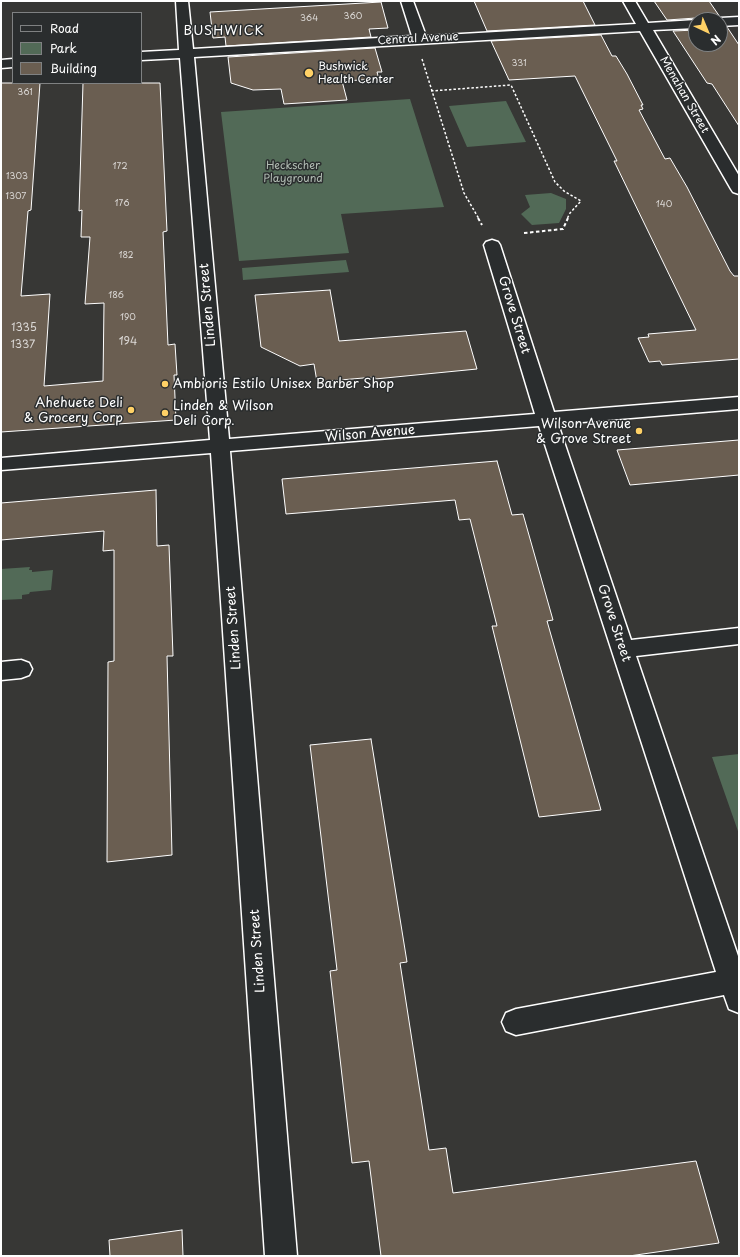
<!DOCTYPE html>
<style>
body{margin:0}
#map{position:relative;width:740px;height:1257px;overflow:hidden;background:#373735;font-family:"Playpen Sans",sans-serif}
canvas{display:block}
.frame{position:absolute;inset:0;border:2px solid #fff;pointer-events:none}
.legend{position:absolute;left:12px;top:12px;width:130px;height:72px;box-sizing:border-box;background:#2a2d2e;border:1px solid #7f8182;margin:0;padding:5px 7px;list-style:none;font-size:12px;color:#fff}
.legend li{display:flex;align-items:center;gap:8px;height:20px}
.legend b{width:20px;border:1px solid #7f8182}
.north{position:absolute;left:688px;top:12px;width:40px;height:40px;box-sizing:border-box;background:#2a2d2e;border:1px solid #7f8182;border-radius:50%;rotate:136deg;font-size:11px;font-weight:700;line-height:16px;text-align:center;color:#fff}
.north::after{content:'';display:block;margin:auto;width:14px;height:18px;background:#ffd166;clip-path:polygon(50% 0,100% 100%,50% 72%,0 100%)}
</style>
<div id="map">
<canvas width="740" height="1257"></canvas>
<div class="frame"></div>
<ul class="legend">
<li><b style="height:5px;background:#2a2d2e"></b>Road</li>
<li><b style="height:11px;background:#526a57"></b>Park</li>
<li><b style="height:11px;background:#6a5e51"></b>Building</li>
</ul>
<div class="north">N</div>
</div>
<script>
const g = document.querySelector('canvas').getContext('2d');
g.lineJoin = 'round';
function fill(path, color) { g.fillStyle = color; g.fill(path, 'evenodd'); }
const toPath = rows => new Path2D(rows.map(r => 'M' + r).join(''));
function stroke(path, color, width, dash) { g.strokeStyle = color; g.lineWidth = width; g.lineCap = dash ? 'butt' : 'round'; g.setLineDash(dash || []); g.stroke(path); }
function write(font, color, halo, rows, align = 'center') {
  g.font = font + ' "Playpen Sans",sans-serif'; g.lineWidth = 3; g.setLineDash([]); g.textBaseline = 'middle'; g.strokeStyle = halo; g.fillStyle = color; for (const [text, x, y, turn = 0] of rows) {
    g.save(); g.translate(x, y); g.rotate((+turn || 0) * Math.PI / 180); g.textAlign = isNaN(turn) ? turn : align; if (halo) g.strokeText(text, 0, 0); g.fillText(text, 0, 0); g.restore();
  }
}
const green = toPath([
 [410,99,444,207,341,214,349,253,239,261,221,112],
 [506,101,526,142,467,147,449,106],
 [551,193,566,199,566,209,559,223,532,225,521,214,530,207,525,195],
 [346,260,349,272,243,280,242,268],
 [30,567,29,570,32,570,32,572,53,570,51,590,30,592,29,594,22,595,22,599,1,600,1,569],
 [739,754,739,834,712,757]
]);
const building = toPath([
 [474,1,583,1,595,25,487,31,474,1],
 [654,1,709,1,720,17,714,20,698,20,696,18,667,20,654,1],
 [381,2,388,28,369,29,371,37,226,46,225,37,213,38,210,12,381,2],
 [720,27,727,27,739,45,739,126,712,84,707,83,673,31,696,30,696,44,720,44,720,27],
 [601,35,612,56,616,56,627,74,643,105,641,105,643,109,639,110,665,159,670,158,687,187,730,271,734,276,739,276,739,359,662,365,660,361,649,362,638,338,649,337,648,334,696,330,614,161,617,161,575,76,509,80,491,41,601,35],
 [375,48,382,72,377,72,379,79,342,81,347,100,284,104,281,89,253,90,231,83,228,57,375,48],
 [1,83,40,83,31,210,28,211,21,296,50,294,44,386,103,381,104,303,85,304,90,237,81,237,82,210,79,211,83,83,160,83,167,231,163,232,168,345,175,344,177,375,174,375,176,420,1,432,1,83],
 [330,290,339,341,466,331,477,369,375,379,375,377,317,382,314,364,300,366,261,347,255,295,330,290],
 [739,440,739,475,630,485,617,450,739,440],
 [497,461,512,515,523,514,553,620,547,621,601,810,539,817,492,626,497,626,470,519,459,520,455,500,286,514,282,479,497,461],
 [156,490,157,546,169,545,173,656,167,656,172,855,107,862,108,662,114,661,114,550,103,551,104,531,1,540,1,503,156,490],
 [371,739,407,962,400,963,429,1150,446,1148,453,1193,696,1161,719,1243,629,1256,381,1256,369,1161,352,1163,330,971,337,970,310,745,371,739],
 [182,1230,183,1256,110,1256,109,1240,182,1230]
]);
const pathFar1 = toPath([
 [422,59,464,193,479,219],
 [431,91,511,85,555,182,564,191,581,201,570,213,567,219]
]);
const path = toPath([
 [478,218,482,225],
 [524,233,563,229,568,218]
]);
const minor = toPath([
 [176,1,188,1,193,49,412,36,401,1,413,1,426,36,636,24,623,1,635,1,648,23,696,20,696,28,653,30,739,176,739,194,733,192,731,189,640,31,194,57,229,439,535,414,484,245,486,242,492,240,498,242,500,245,554,412,739,397,739,409,558,424,631,640,739,628,739,644,636,656,739,959,739,1013,729,1009,724,995,516,1035,506,1031,502,1022,506,1013,516,1009,716,972,539,426,230,451,297,1256,265,1256,211,453,1,470,1,458,210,440,180,58,141,60,141,52,179,50,176,1],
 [739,17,739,25,720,26,720,20,715,20,720,18,739,17],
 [13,59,13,67,1,68,1,60,13,59],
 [21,660,29,663,32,669,29,675,21,678,1,680,1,662,21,660]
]);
const markers = [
 [309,73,5,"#ffd166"],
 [165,384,4,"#ffd166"],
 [131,410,4,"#ffd166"],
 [165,413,4,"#ffd166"],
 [639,431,4,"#ffd166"]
];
const farNumbernames = [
 ["360",353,17],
 ["364",309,19],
 ["331",519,64],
 ["361",25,93],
 ["172",120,167],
 ["1303",17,177],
 ["1307",16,197],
 ["176",122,204],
 ["140",664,205],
 ["182",126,256],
 ["186",116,296],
 ["190",128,318]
];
const farStreetnames = [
 ["Central Avenue",418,39,-3],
 ["Menahan Street",684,95,60]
];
const farPoinames = [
 ["Bushwick",318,67],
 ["Health Center",318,80]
];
const farParknames = [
 ["Heckscher",293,166],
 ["Playground",293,179]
];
const numberNames = [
 ["1335",24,328],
 ["194",128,342],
 ["1337",23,345]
];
const farQuarternames = [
 ["BUSHWICK",224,31]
];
const streetNames = [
 ["Linden Street",208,305,-95],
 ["Grove Street",514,315,73],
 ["Wilson Avenue",370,434,-5],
 ["Grove Street",614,623,72],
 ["Linden Street",234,628,-94],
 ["Linden Street",258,951,-94]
];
const poiNames = [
 ["Ambioris Estilo Unisex Barber Shop",173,384],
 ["Ahehuete Deli",123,403,"right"],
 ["& Grocery Corp",123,418,"right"],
 ["Linden & Wilson",173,406],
 ["Deli Corp.",173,421],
 ["Wilson Avenue",631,424,"right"],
 ["& Grove Street",631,439,"right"]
];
fill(green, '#526a57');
fill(building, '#6a5e51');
stroke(building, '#fff', 1);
stroke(minor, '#fff', 3);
stroke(pathFar1, '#fff', 1.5, [2.5, 2]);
stroke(path, '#fff', 2, [3.5, 2.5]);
fill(minor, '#2a2d2e');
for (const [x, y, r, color] of markers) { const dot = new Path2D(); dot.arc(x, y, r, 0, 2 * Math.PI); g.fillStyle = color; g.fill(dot); stroke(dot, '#2a2d2e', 1.5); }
write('9px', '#dad7d4', null, farNumbernames);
write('11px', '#fff', '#2a2d2e', farStreetnames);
write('11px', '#fff', '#2a2d2e', farPoinames, 'left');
write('11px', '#b1bcb3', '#2a2d2e', farParknames);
write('11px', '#dad7d4', null, numberNames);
g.letterSpacing = '1px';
write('13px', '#fff', '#2a2d2e', farQuarternames);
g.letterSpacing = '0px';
write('13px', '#fff', '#2a2d2e', streetNames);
write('13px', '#fff', '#2a2d2e', poiNames, 'left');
</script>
